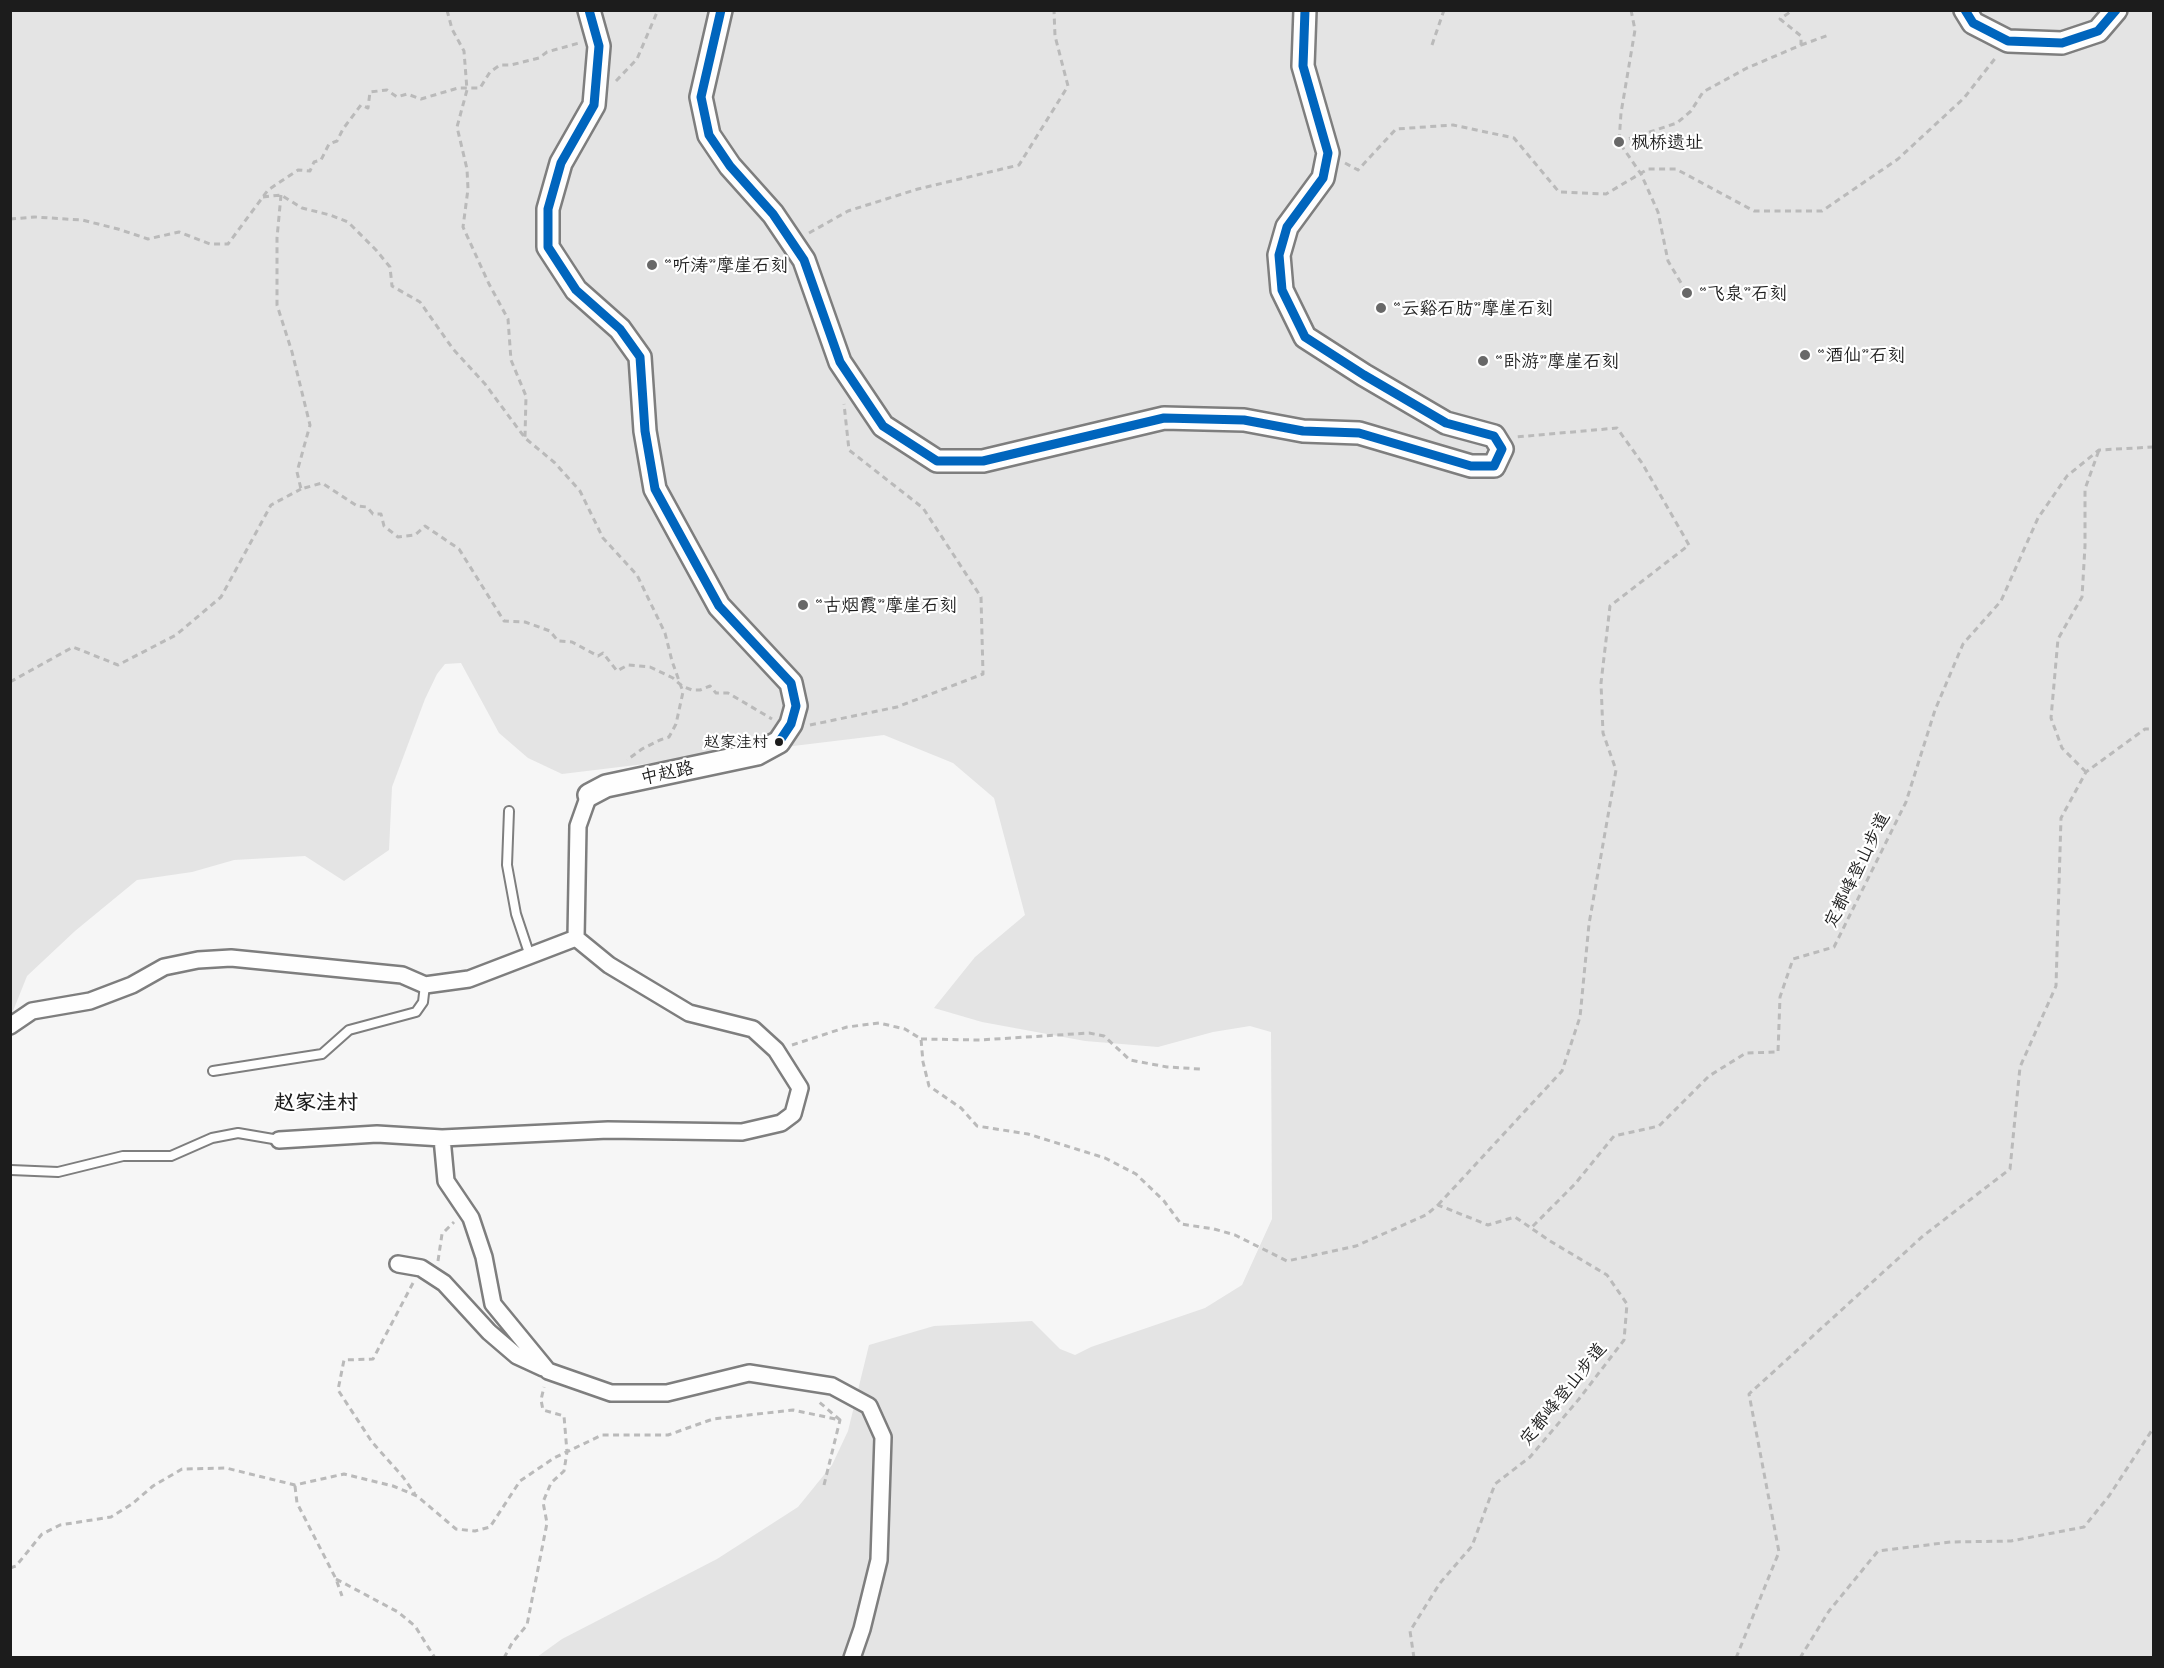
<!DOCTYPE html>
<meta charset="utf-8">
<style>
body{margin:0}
#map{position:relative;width:2164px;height:1668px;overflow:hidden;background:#f6f6f6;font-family:Mali,sans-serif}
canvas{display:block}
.frame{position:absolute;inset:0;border:12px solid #1c1c1c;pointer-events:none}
</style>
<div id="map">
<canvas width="2164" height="1668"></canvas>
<div class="frame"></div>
</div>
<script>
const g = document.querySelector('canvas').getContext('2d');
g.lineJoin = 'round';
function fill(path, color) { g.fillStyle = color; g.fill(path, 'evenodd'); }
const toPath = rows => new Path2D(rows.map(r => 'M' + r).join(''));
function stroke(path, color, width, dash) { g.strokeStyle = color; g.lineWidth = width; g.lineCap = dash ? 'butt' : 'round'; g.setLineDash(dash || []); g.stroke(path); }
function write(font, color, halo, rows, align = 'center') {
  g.font = font + ' Mali,"LXGW WenKai TC",sans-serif'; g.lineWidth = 4.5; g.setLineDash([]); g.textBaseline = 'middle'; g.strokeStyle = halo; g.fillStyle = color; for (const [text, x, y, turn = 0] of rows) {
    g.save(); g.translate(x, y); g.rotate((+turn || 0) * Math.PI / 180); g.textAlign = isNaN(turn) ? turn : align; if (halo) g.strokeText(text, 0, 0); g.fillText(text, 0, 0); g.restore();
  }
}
const green = toPath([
 [11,11,2153,11,2153,1657,537,1657,562,1639,717,1559,798,1507,832,1465,848,1431,869,1345,934,1326,1032,1321,1060,1349,1075,1355,1091,1347,1205,1308,1242,1285,1272,1219,1271,1032,1250,1026,1213,1032,1158,1047,1085,1041,982,1022,934,1008,975,957,1025,915,994,798,953,763,884,735,562,774,528,758,499,733,461,663,445,664,437,674,425,699,392,787,389,850,344,881,305,856,234,860,192,872,137,880,75,931,27,976,11,1016]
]);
const path = toPath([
 [447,10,452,29,464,51,467,90,457,127,467,169,468,189,463,227,489,284,508,319,511,360,526,396,525,437],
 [1631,10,1635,30,1621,113,1619,142,1641,174,1658,212,1668,261,1687,293],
 [1432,45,1444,10],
 [1801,45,1829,35],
 [616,81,637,59,658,10],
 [1619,142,1677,123,1691,111,1703,92,1747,68,1801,45,1801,36,1780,19,1793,10],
 [1345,163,1358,170,1396,129,1453,125,1514,138,1559,192,1606,194,1648,169,1676,169,1754,211,1822,211,1898,159,1964,98,1997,56],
 [281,195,277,238,277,305,292,352,310,425,297,472,301,489,322,483,357,506,367,507,373,514,381,514,384,526,398,537,415,535,425,526,459,549,504,621,525,622,550,631,558,641,572,642,598,656,603,653,617,671,628,665,650,667,673,678,682,686,692,690,700,690,710,686,716,693,728,693,772,719],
 [263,197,281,195,302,208,330,215,348,222,376,250,390,267,392,286,420,302,453,349,485,384,525,438,555,463,580,491,603,538,637,575,665,633,672,661,683,692,676,724,669,737,660,740,642,749,627,760],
 [10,219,35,217,82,220,118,229,148,239,179,232,210,244,228,244,268,190,298,170,310,171,314,162,321,160,329,144,337,141,343,129,361,105,368,108,370,92,387,90,397,97,407,94,421,99,458,88,480,88,490,72,500,65,511,65,539,58,547,52,579,43],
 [809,233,848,211,918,189,1019,165,1068,86,1055,36,1054,10],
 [10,682,73,647,118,665,176,635,221,597,271,505,301,489],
 [810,725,897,707,983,674,981,597,923,508,849,450,844,404],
 [2086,772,2062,748,2051,718,2058,639,2082,597,2085,546,2085,489,2099,450],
 [921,1039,980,1040,1089,1033,1104,1036,1130,1060,1167,1067,1200,1069],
 [792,1045,847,1027,879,1023,905,1029,921,1039,923,1062,929,1086,961,1108,977,1126,1028,1134,1105,1158,1136,1174,1164,1201,1181,1224,1214,1229,1235,1235,1287,1261,1356,1246,1426,1215,1438,1205,1488,1225,1515,1217,1531,1228],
 [1438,1205,1562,1071,1580,1017,1589,924,1616,770,1603,733,1601,683,1610,606,1689,545,1642,463,1617,428,1516,437],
 [438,1261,442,1234,454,1222],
 [413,1283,373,1359,344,1360,338,1390,372,1442,403,1477,415,1494],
 [824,1485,840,1420],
 [295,1486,297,1503,336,1579,342,1596],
 [10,1568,16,1566,42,1534,60,1525,111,1517,132,1504,153,1486,182,1469,226,1468,295,1485,344,1474,393,1486,417,1496,456,1529,475,1531,490,1527,520,1481,554,1458,602,1435,668,1435,713,1419,793,1410,840,1420,818,1401],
 [336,1579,398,1612,415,1626,435,1658],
 [504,1658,512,1643,527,1625,547,1523,543,1502,551,1483,564,1471,567,1452,564,1416,543,1410,541,1400,544,1387],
 [1414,1658,1410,1631,1440,1583,1472,1546,1495,1484,1530,1457,1579,1399,1624,1340,1627,1304,1607,1275,1550,1241,1531,1228,1575,1184,1614,1136,1659,1126,1709,1076,1746,1053,1778,1052,1780,997,1793,959,1834,947,1906,802,1935,710,1963,644,2001,601,2038,518,2067,476,2099,450,2154,447],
 [1736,1658,1779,1552,1749,1394,1923,1236,2010,1169,2020,1067,2056,986,2061,818,2086,772,2145,729,2154,729],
 [1800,1658,1829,1611,1878,1551,1951,1542,2011,1541,2084,1527,2109,1496,2154,1427]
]);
const lane = toPath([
 [509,811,507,865,516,914,530,956],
 [213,1071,322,1054,349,1030,416,1012,423,1002,425,985],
 [11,1170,58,1172,123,1156,171,1156,212,1138,238,1133,279,1140]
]);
const street = toPath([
 [10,1026,32,1011,90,1001,132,985,164,967,198,960,231,958,402,975,425,985,469,979,576,938],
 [442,1138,446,1181,471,1218,484,1257,493,1304,548,1371,611,1393,667,1393,749,1373,832,1386,869,1406,883,1437,879,1560,862,1629,852,1658],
 [279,1140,377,1134,442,1138,608,1130,742,1132,781,1123,793,1114,800,1088,776,1050,753,1029,689,1013,609,965,576,938,578,826,589,795],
 [398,1264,421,1268,444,1283,489,1332,517,1356,543,1368]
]);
const secondary = toPath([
 [721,10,701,97,709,135,730,166,773,214,804,260,840,362,883,426,937,461,983,461,1164,418,1244,420,1303,431,1359,433,1471,466,1494,466,1502,449,1494,436,1446,423,1364,375,1305,337,1282,290,1279,255,1287,227,1323,178,1328,153,1303,66,1305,10],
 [1965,10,1973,23,2008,41,2062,43,2098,31,2116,10],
 [589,795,606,786,757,754,779,742,791,724,796,706,791,683,719,606,655,489,645,431,640,357,620,329,576,290,548,247,548,209,561,163,594,105,599,46,589,10]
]);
const bus1 = toPath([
 [589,10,599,46,594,105,561,163,548,209,548,247,576,290,620,329,640,357,645,431,655,489,719,606,791,683,796,706,791,724,779,742],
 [721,10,701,97,709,135,730,166,773,214,804,260,840,362,883,426,937,461,983,461,1164,418,1244,420,1303,431,1359,433,1471,466,1494,466,1502,449,1494,436,1446,423,1364,375,1305,337,1282,290,1279,255,1287,227,1323,178,1328,153,1303,66,1305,10],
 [1965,10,1973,23,2008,41,2062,43,2098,31,2116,10]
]);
const markers = [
 [1619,142,6,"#686868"],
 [652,265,6,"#686868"],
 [1687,293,6,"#686868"],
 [1381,308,6,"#686868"],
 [1805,355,6,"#686868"],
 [1483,361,6,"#686868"],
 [803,605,6,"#686868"],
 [779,742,5,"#1c1c1c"]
];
const busNames = [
 ["赵家洼村",768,742]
];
const poiNames = [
 ["枫桥遗址",1631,142],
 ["“听涛”摩崖石刻",664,265],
 ["“飞泉”石刻",1699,293],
 ["“云谿石肪”摩崖石刻",1393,308],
 ["“酒仙”石刻",1817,355],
 ["“卧游”摩崖石刻",1495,361],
 ["“古烟霞”摩崖石刻",815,605]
];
const streetNames = [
 ["中赵路",667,773,-12],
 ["定都峰登山步道",1857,870,-64],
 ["定都峰登山步道",1563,1394,-51]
];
const quarterNames = [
 ["赵家洼村",316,1103]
];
fill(green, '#e4e4e4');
stroke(lane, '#7e7e7e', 12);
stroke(street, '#7e7e7e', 20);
stroke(secondary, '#7e7e7e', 26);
stroke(path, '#bababa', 3, [6, 4.5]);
stroke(lane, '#fefefe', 8);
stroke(street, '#fefefe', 15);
stroke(secondary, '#fefefe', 21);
stroke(bus1, '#0065bd', 9);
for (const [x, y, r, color] of markers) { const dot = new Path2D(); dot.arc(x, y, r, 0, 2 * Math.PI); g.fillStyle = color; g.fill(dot); stroke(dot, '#fff', 2); }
write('16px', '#1c1c1c', '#fff', busNames, 'right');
write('18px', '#1c1c1c', '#fff', poiNames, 'left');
write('18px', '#1c1c1c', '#fff', streetNames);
write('bold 21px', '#1c1c1c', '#fff', quarterNames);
</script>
